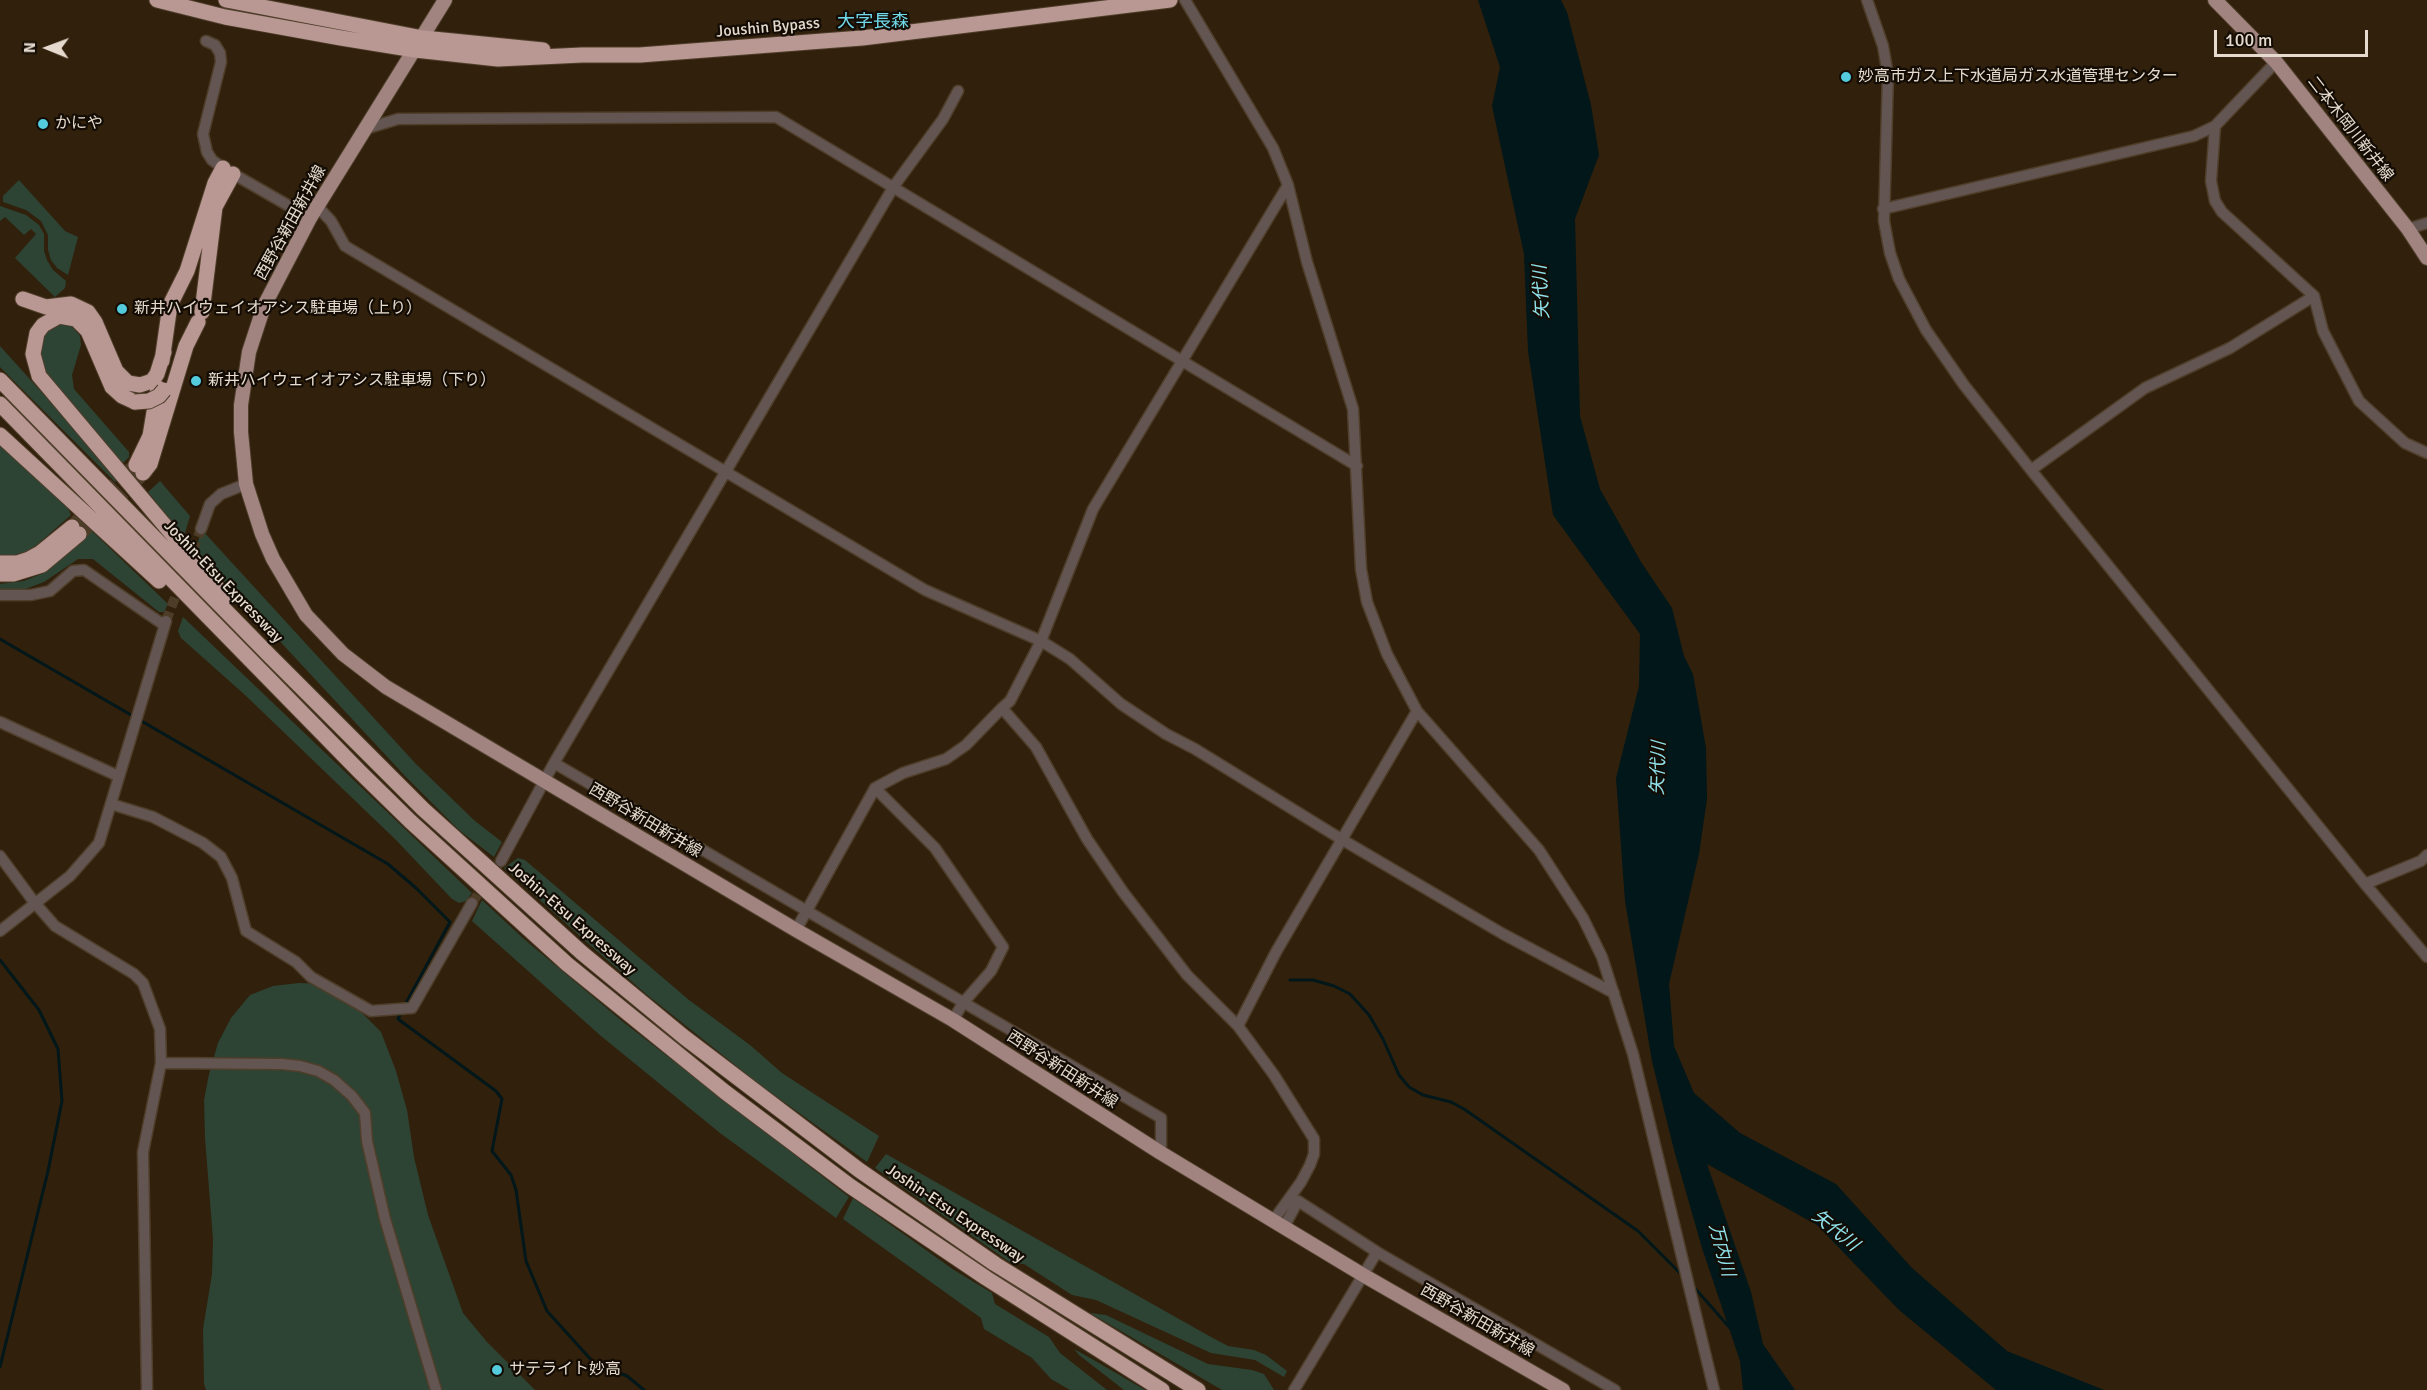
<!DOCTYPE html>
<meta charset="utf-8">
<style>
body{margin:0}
#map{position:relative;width:2427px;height:1390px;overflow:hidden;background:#31200b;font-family:Signika,sans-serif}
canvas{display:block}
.north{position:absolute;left:18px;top:18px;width:60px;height:60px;-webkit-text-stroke:4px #130c04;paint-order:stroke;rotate:271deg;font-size:16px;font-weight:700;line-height:24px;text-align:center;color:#e5dacd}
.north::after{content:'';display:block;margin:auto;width:21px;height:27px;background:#e5dacd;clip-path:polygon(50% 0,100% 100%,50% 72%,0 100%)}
.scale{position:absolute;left:2214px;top:30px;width:154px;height:27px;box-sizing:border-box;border:3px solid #e5dacd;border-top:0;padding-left:8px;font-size:18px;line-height:21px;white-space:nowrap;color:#e5dacd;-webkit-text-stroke:4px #130c04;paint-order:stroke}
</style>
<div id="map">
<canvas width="2427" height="1390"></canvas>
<div class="north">N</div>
<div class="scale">100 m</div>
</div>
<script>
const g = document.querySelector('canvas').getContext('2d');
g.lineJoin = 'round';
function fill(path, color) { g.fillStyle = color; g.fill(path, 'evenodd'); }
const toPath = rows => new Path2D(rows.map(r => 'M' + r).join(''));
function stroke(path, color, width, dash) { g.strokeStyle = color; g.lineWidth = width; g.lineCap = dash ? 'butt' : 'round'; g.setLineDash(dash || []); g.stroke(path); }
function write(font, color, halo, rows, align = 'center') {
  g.font = font + ' Signika,"Noto Sans JP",sans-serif'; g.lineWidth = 4.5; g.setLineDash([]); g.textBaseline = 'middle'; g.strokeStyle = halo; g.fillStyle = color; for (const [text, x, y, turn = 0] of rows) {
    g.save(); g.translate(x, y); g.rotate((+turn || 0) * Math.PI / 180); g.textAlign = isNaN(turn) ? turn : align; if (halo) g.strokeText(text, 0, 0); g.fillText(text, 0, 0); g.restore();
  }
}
const green = toPath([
 [19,180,65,231,78,237,68,275,57,268,51,260,48,250,48,235,41,221,26,210,3,202,3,196],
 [0,206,26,215,39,225,44,234,44,251,47,260,53,270,66,281,65,288,55,297,15,258,36,234,31,229,24,235,5,217,0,221],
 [60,324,70,324,80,336,81,345,72,375,74,389,129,452,129,457,122,464,45,371,39,343,50,327],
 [0,346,119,478,115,482,0,367],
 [0,445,66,504,71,515,31,550,9,557,0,555],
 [160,481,190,516,185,533,182,535,148,492],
 [202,530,416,764,475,821,502,842,494,857,459,830,405,776,195,550],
 [92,531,168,604,164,612,159,612,93,559,78,559,44,582,25,589,0,591,0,584,24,581,46,572],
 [183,617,472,893,466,901,459,903,452,899,396,840,245,695,181,638,178,631],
 [518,858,525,860,689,1000,750,1045,782,1073,879,1136,867,1162,759,1084,646,994,591,946,504,868],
 [482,900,524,939,622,1021,849,1197,836,1218,720,1133,601,1036,472,921],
 [299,983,324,984,360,1011,381,1032,396,1071,407,1110,414,1157,428,1215,463,1313,487,1342,535,1390,206,1390,204,1384,203,1329,212,1274,213,1239,205,1138,204,1100,209,1074,218,1043,231,1018,250,995,273,986],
 [886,1154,1211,1337,1228,1346,1254,1350,1266,1355,1287,1371,1284,1377,1255,1360,1211,1353,1096,1300,1072,1295,1024,1264,1011,1263,875,1168],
 [853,1198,954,1270,992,1293,995,1304,1049,1337,1060,1353,1107,1390,1070,1390,1051,1379,1032,1358,984,1329,981,1318,843,1219],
 [1090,1313,1106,1315,1208,1364,1252,1370,1264,1374,1274,1390,1222,1390],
 [1074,1349,1092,1359,1145,1390,1124,1390,1079,1355]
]);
const water = toPath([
 [1478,0,1561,0,1567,12,1591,105,1599,155,1575,219,1580,416,1600,489,1641,562,1672,608,1684,656,1693,674,1706,748,1707,799,1699,854,1669,984,1674,1046,1694,1093,1740,1133,1836,1184,1912,1268,2007,1351,2104,1390,1996,1390,1899,1310,1817,1225,1707,1164,1751,1292,1763,1344,1795,1390,1743,1390,1740,1361,1702,1248,1674,1150,1652,1061,1625,901,1616,778,1639,686,1640,634,1553,515,1528,351,1524,254,1492,106,1500,67]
]);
const stream = toPath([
 [0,639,388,864,416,888,450,922,405,1005],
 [0,960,39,1010,58,1049,62,1101,48,1171,0,1367],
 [1290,980,1313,980,1334,986,1350,994,1369,1015,1383,1039,1399,1075,1409,1087,1423,1095,1451,1102,1464,1109,1638,1231,1682,1275],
 [402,1011,398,1019,496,1091,502,1099,492,1151,511,1175,516,1190,526,1261,547,1311,594,1363,627,1376,644,1390],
 [1693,1286,1730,1328]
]);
const minorTunnel = toPath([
 [166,621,201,529],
 [472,903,501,861]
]);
const highwayTunnel = toPath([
 [72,527,136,465],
 [79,534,143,473]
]);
const minor = toPath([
 [1185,0,1273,148,1288,185,1307,262,1353,409,1361,569,1367,602,1387,654,1417,711,1539,850,1583,918,1602,957,1633,1054,1714,1390],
 [1867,0,1883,46,1888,75,1884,221,1890,253,1899,279,1926,330,1964,385,2031,470,2365,884,2427,957],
 [206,41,215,45,220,53,221,62,203,134,207,152,212,160,223,168,310,218],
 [2215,126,2211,181,2215,201,2222,212,2314,296,2323,331,2359,401,2405,443,2427,453],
 [365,129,398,119,776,117,1357,466],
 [317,206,331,221,345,246,925,590,1041,641,1070,659,1121,704,1166,734,1195,749,1341,839,1503,934,1614,993],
 [1883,209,2194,136,2215,126,2276,62],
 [2408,229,2427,223],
 [2031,470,2145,388,2230,348,2314,296],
 [201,529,210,504,221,494,246,484],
 [0,595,31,595,50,591,73,571,84,570,164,625],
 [0,722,118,776],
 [554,763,1161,1118,1161,1153],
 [875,788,935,848,1003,947,991,971,963,1003,953,1020],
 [111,804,153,817,203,843,221,857,232,878,246,931,296,962,311,977,371,1011,412,1008,472,903],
 [0,856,34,902,55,926,134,974,143,983,160,1029,161,1063,143,1152,147,1390],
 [501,861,554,763,894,186,943,119,958,91],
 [2365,884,2421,861,2427,855],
 [796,930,875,788,903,773,946,759,966,745,1002,708],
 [0,931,70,876,99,843,166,621],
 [1238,1026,1276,952,1417,711],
 [161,1063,282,1064,300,1066,318,1071,334,1080,352,1096,365,1113,367,1141,385,1219,436,1390],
 [1273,1221,1301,1182,1310,1165,1314,1154,1314,1139,1274,1075,1238,1026,1187,975,1123,892,1087,839,1036,747,1002,708,1010,701,1041,641,1093,509,1288,185],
 [1284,1227,1298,1201,1377,1252,1615,1390],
 [1294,1390,1377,1252]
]);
const major = toPath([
 [445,0,310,218,264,306,249,352,241,405,241,432,246,484,262,534,273,559,306,615,343,654,386,687,796,930,953,1020,1161,1153,1363,1275,1563,1390],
 [2215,0,2276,62,2408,229,2427,258]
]);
const highway = toPath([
 [157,0,225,17,341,38,415,50,498,59,582,55,640,55,862,38,1170,0],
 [226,0,423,38,543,50],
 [23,299,46,307,71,304,88,312,95,322,116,371,128,383,140,385,152,381,157,374,164,352],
 [172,301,187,271,215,183,223,168],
 [202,312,215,207,233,174],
 [162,361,169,312],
 [0,380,270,656,423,809,582,953,684,1037,859,1170,995,1264,1198,1390],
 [135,402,122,396,112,387,88,331,76,319,59,316,43,325,37,333,33,354,39,376,225,597],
 [0,404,360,772,410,821,567,964,725,1092,850,1186,986,1278,1162,1390],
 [0,435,159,581],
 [136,465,150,436,158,388],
 [143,473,150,464,186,346,198,322],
 [0,563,17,563,29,559,40,553,72,527],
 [0,574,13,574,42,565,79,534]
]);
const highwayBridge = toPath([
 [135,402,149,401,159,396,164,390]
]);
const markers = [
 [1846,77,6,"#54cadd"],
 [43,124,6,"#54cadd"],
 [122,309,6,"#54cadd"],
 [196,381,6,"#54cadd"],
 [497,1370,6,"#54cadd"]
];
const streetNames = [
 ["Joushin Bypass",768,28,-5],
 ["二本木岡川新井線",2350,129,52],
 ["西野谷新田新井線",291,223,-61],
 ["Joshin-Etsu Expressway",223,582,46],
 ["西野谷新田新井線",645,821,31],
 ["Joshin-Etsu Expressway",572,919,41],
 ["西野谷新田新井線",1062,1070,33],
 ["Joshin-Etsu Expressway",955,1214,34],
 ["西野谷新田新井線",1477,1321,30]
];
const poiNames = [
 ["妙高市ガス上下水道局ガス水道管理センター",1858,77],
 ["かにや",55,124],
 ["新井ハイウェイオアシス駐車場（上り）",134,309],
 ["新井ハイウェイオアシス駐車場（下り）",208,381],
 ["サテライト妙高",509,1370]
];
const neighbourhoodNames = [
 ["大字長森",873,22]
];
const waterNames = [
 ["矢代川",1542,292,-93],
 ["矢代川",1659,768,-88],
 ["矢代川",1835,1231,39],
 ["万内川",1721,1250,75]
];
fill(green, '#2d4434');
fill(water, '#01171a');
stroke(stream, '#01171a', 3);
stroke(minorTunnel, '#4c3c28', 10, [10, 5]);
stroke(highwayTunnel, '#4c3c28', 15, [15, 8]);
stroke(minor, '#4e3e2a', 13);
stroke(major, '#4e3e2a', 16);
stroke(highway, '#4e3e2a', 17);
stroke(minor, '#635552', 10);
stroke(major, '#a18480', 14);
stroke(highway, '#b99792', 15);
stroke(highwayBridge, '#4e3e2a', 17, []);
stroke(highwayBridge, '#b99792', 15);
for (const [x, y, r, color] of markers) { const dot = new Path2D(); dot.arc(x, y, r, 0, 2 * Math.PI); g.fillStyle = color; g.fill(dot); stroke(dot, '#130c04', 2); }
write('16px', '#e5dacd', '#130c04', streetNames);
write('16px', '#e5dacd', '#130c04', poiNames, 'left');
write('18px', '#70d9eb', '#130c04', neighbourhoodNames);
write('italic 18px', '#8fe2eb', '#130c04', waterNames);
</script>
